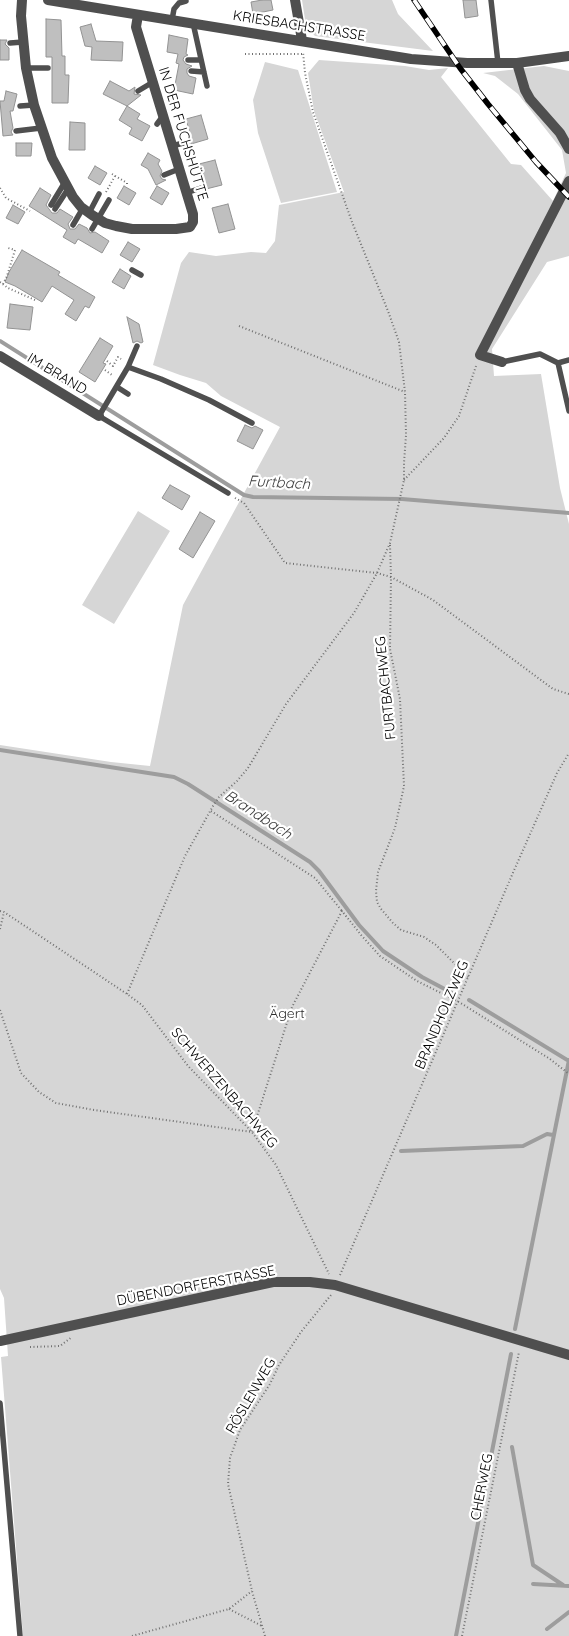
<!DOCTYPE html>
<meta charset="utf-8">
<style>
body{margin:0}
canvas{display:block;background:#fff}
</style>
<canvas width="569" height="1636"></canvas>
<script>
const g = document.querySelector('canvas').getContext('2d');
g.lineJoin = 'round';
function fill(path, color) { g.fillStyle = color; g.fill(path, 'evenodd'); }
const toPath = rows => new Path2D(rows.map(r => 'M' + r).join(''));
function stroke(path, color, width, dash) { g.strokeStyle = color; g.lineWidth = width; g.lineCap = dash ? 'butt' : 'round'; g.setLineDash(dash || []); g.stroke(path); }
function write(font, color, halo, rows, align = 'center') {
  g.font = font + ' Quicksand,sans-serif'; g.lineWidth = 4.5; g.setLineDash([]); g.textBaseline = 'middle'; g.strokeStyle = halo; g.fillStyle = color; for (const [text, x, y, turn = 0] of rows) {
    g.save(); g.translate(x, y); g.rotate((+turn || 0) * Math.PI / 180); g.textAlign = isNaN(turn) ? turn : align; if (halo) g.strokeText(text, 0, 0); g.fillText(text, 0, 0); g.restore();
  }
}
const green = toPath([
 [302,0,392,0,398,14,433,51,315,36,306,26],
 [319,60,405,66,429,70,448,68,441,77,511,164,521,165,553,201,566,173,562,150,518,94,495,76,483,73,544,66,569,71,569,256,547,262,492,349,494,376,541,374,560,488,569,524,569,1636,23,1636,1,1357,8,1356,4,1298,0,1289,0,745,111,762,150,766,183,605,280,427,221,396,206,383,180,375,153,365,181,263,189,252,216,256,251,252,266,253,275,241,279,205,344,192,314,111,308,73],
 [265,62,298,70,337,192,281,203,258,133,253,100],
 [138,511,170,531,114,624,82,605]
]);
const stream = toPath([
 [0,341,244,495,253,497,402,499,569,513],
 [0,750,174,777,188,784,310,862,319,871,359,925,383,951,422,977,454,994],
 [469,1000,569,1061],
 [401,1151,523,1146,547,1134,553,1135],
 [515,1329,569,1060],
 [512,1447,533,1565,563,1585],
 [533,1584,569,1586],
 [547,1629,569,1612],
 [456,1636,511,1354]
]);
const building = toPath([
 [262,0,271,0,273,10,253,14,251,2,262,0],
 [463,0,476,0,478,16,465,18,463,0],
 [46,19,61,20,62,56,65,56,65,75,69,75,68,103,52,103,52,57,46,57,46,19],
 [91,24,96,41,123,42,122,61,91,60,92,47,85,46,80,27,91,24],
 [169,35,188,39,186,54,188,55,184,57,183,60,186,64,192,66,187,69,187,73,189,76,196,78,193,94,174,90,179,64,176,63,178,54,167,52,169,35],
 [0,40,7,40,5,44,9,48,9,60,0,60,0,40],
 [110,81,129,91,135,87,134,94,141,95,127,106,103,94,110,81],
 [6,91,17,94,13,111,10,111,13,128,11,132,13,135,3,136,0,101,4,101,6,91],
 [127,106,140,114,137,119,150,126,142,141,129,134,132,128,119,120,127,106],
 [201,115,208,139,191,144,191,140,188,137,187,134,190,134,186,119,201,115],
 [70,122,85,123,85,150,69,150,70,122],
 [16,143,32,143,31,156,16,156,16,143],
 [148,153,160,160,158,164,162,171,160,176,162,179,166,180,156,185,148,169,141,165,148,153],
 [215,160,222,185,206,189,199,164,215,160],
 [95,166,107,173,100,185,88,178,95,166],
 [124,186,136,193,129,205,117,198,124,186],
 [157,186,169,193,162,205,150,198,157,186],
 [40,188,51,195,46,205,52,213,57,213,60,209,73,217,68,224,70,229,75,229,79,224,87,228,90,233,95,232,109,241,102,253,78,239,75,244,63,237,67,230,29,206,40,188],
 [228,204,235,229,219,233,212,208,228,204],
 [13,205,25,212,18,224,6,218,13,205],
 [128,242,140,249,132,262,120,255,128,242],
 [22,250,60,272,58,275,95,297,89,308,85,306,76,321,65,314,74,300,52,286,42,302,15,286,5,282,9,272,22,250],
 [120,269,131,276,124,289,112,282,120,269],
 [10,304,33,307,30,330,7,328,10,304],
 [127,317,139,324,143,342,141,343,137,341,133,343,127,317],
 [100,338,113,346,103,363,106,364,95,382,79,372,100,338],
 [245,425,252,428,255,426,263,430,253,449,237,441,245,425],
 [170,485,190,496,182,510,162,498,170,485],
 [200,512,215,521,193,558,179,549,200,512]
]);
const path = toPath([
 [245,54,303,54],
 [112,174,127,183,127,185],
 [0,188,6,198,30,211],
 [106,192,115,176],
 [0,282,8,288,35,300],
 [3,284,7,276,15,250,8,248],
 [239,326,405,392],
 [107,361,113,366,118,357,121,359],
 [105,370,112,375],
 [404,480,444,438,459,416,476,366],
 [235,498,244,503,285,563,377,573,391,577,390,649,400,699,404,786,395,828,378,872,376,891,377,902,381,909,393,923,401,930,424,937,436,945,469,978],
 [390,545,391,577,433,600,553,689,569,694],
 [211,811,315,878,342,911],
 [0,911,4,912,127,994,142,1005,188,1066,252,1132,276,1165,329,1274],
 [0,929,4,912],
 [127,994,185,856,213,806,219,797,237,781,248,768,286,704,354,613,377,573,390,543,404,480,404,463,406,435,405,392,399,342,388,311,352,222,313,112,305,73,303,52],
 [0,1010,21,1073,39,1092,56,1103,94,1110,252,1132,292,1007,342,911,361,935,380,956,417,981,459,1002,550,1059,569,1074],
 [340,1275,512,875,557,773,569,753],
 [30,1347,60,1346,72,1337],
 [229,1609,262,1626],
 [132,1636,229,1609,252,1591],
 [265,1636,252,1591,228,1484,230,1458,240,1430,270,1384,279,1365,301,1332,331,1295],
 [462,1636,519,1352]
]);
const service = toPath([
 [491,0,498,63],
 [172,20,174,9,179,3,186,1],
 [193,23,207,86],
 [10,43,23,42],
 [188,60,201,60],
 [26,68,48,68],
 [191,71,204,72],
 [138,91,153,82],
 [20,106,34,105],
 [157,124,163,116],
 [16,131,41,128],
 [172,146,187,142],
 [164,175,179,169],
 [186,193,201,188],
 [51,205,65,182],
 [55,209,68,189],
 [89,213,99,194],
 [73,225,83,208],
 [92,229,109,200],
 [132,270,141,275],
 [137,346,128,367,99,416,228,493],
 [569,360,558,363,569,411],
 [502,362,540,354,558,363],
 [128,367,161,379,209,400,252,423],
 [117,387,128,394],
 [0,1403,20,1636]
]);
const minor = toPath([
 [22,0,21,16,26,68,34,105,52,158,73,197,81,207,92,215,105,223,116,226,132,229,176,229,190,227,193,222,193,214,136,27,138,15],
 [48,0,411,59,467,63,517,63,569,56],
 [295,0,302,40],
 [517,63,525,90,530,99,560,133,569,149],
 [0,356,99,416],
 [502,362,480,355,569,181]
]);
const tertiary = toPath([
 [0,1341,273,1282,310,1282,335,1285,569,1355]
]);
const rail = toPath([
 [414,0,460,68,488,104,536,162,569,197]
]);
const streetNames = [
 ["KRIESBACHSTRASSE",299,26,9],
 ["IN DER FUCHSHÜTTE",183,134,73],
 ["IM BRAND",57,374,31],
 ["FURTBACHWEG",386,688,-96],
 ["BRANDHOLZWEG",442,1015,-67],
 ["SCHWERZENBACHWEG",224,1088,49],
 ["DÜBENDORFERSTRASSE",196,1286,-11],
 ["RÖSLENWEG",251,1396,-60],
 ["CHERWEG",482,1487,-79]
];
const parkNames = [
 ["Ägert",287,1014]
];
const waterNames = [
 ["Furtbach",279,483,3],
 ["Brandbach",258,815,33]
];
fill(green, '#d6d6d6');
stroke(stream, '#9d9d9d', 4);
fill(building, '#bfbfbf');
stroke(building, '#939393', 1);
stroke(path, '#717171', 2, [1, 2.5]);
stroke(service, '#4f4f4f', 5.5);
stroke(minor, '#4f4f4f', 10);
stroke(tertiary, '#4f4f4f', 10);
stroke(rail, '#000', 5.5);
stroke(rail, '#fff', 4, [11]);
write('14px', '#000', '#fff', streetNames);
write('14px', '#2d2d2d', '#fff', parkNames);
write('italic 15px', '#3e3e3e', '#fff', waterNames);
</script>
